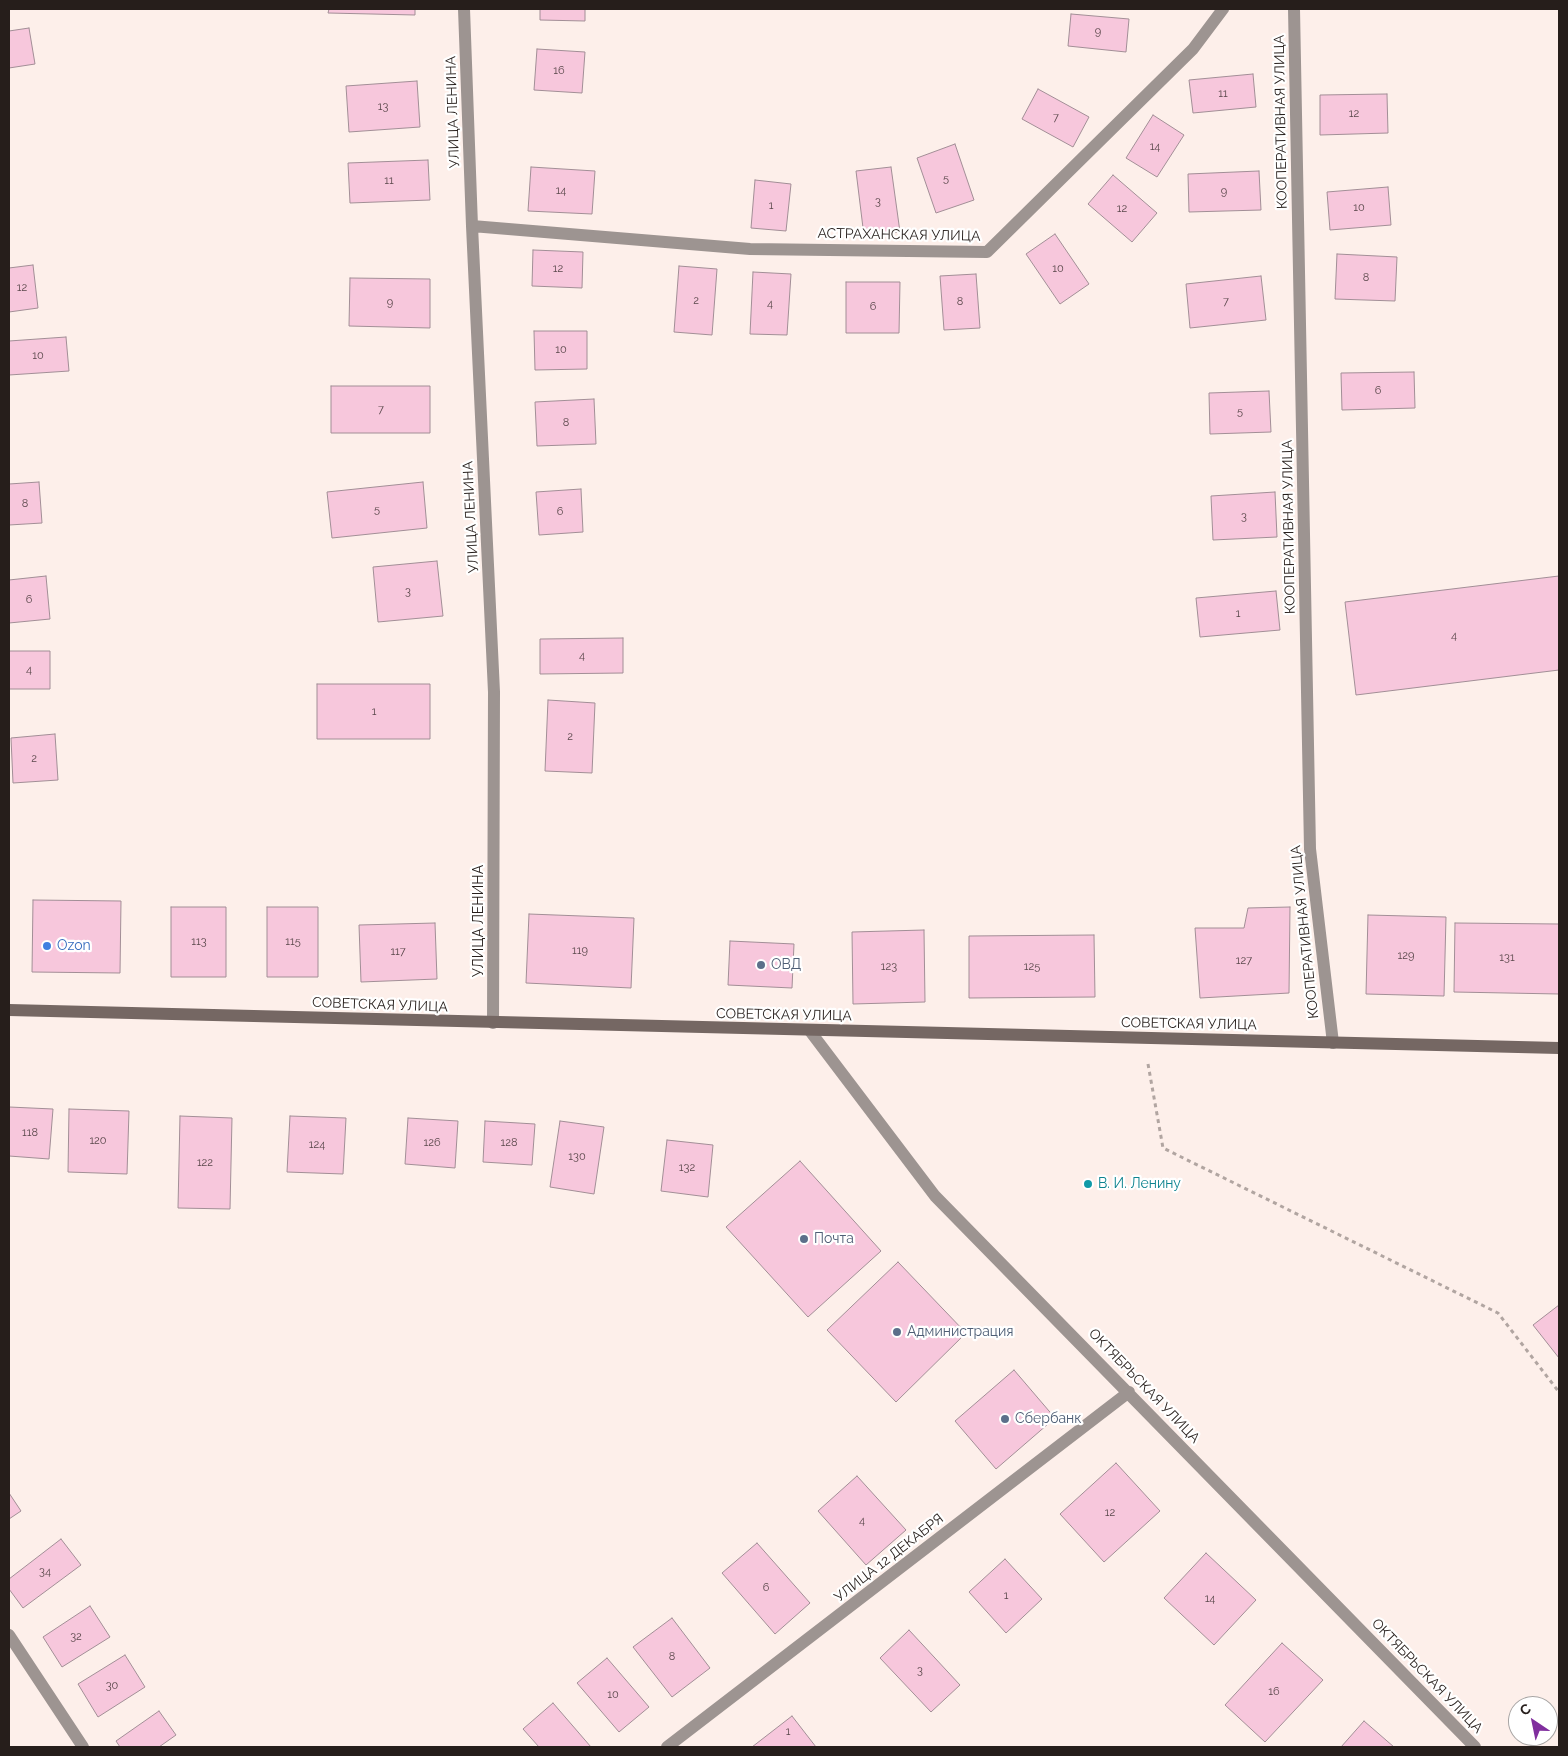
<!DOCTYPE html>
<meta charset="utf-8">
<style>
body{margin:0}
#map{position:relative;width:1568px;height:1756px;overflow:hidden;background:#fdefea;font-family:Raleway,sans-serif}
canvas{display:block}
.frame{position:absolute;inset:0;border:10px solid #261e1b;pointer-events:none}
.north{position:absolute;left:1508px;top:1696px;width:50px;height:50px;box-sizing:border-box;background:#fff;border:1px solid #a8a5a4;border-radius:50%;rotate:326deg;font-size:14px;font-weight:700;line-height:20px;text-align:center;color:#261e1b}
.north::after{content:'';display:block;margin:auto;width:18px;height:22px;background:#802e9e;clip-path:polygon(50% 0,100% 100%,50% 72%,0 100%)}
</style>
<div id="map">
<canvas width="1568" height="1756"></canvas>
<div class="frame"></div>
<div class="north">С</div>
</div>
<script>
const g = document.querySelector('canvas').getContext('2d');
g.lineJoin = 'round';
function fill(path, color) { g.fillStyle = color; g.fill(path, 'evenodd'); }
const toPath = rows => new Path2D(rows.map(r => 'M' + r).join(''));
function stroke(path, color, width, dash) { g.strokeStyle = color; g.lineWidth = width; g.lineCap = dash ? 'butt' : 'round'; g.setLineDash(dash || []); g.stroke(path); }
function write(font, color, halo, rows, align = 'center') {
  g.font = font + ' Raleway,sans-serif'; g.lineWidth = 4.5; g.setLineDash([]); g.textBaseline = 'middle'; g.strokeStyle = halo; g.fillStyle = color; for (const [text, x, y, turn = 0] of rows) {
    g.save(); g.translate(x, y); g.rotate((+turn || 0) * Math.PI / 180); g.textAlign = isNaN(turn) ? turn : align; if (halo) g.strokeText(text, 0, 0); g.fillText(text, 0, 0); g.restore();
  }
}
const building = toPath([
 [329,9,415,9,415,15,328,13,329,9],
 [540,9,585,9,585,21,540,20,540,9],
 [1071,14,1129,19,1126,52,1068,46,1071,14],
 [29,28,35,64,9,68,9,31,29,28],
 [537,49,585,52,582,93,534,90,537,49],
 [1253,74,1256,107,1193,113,1189,80,1253,74],
 [417,81,420,127,349,132,346,86,417,81],
 [1038,89,1089,117,1073,147,1022,119,1038,89],
 [1387,94,1388,133,1320,135,1320,95,1387,94],
 [1153,115,1184,135,1157,177,1126,158,1153,115],
 [955,144,974,200,936,213,917,158,955,144],
 [428,160,430,200,350,203,348,163,428,160],
 [531,167,595,171,592,214,528,211,531,167],
 [891,167,900,232,864,236,856,171,891,167],
 [1259,171,1261,210,1189,212,1188,174,1259,171],
 [1113,175,1157,213,1132,242,1088,204,1113,175],
 [755,180,791,184,786,231,751,228,755,180],
 [1388,187,1391,225,1330,230,1327,192,1388,187],
 [1055,234,1089,284,1060,304,1026,254,1055,234],
 [533,250,583,252,582,288,532,286,533,250],
 [1337,254,1397,257,1395,301,1335,299,1337,254],
 [33,265,38,308,9,312,9,268,33,265],
 [679,266,717,269,712,335,674,332,679,266],
 [753,272,791,274,787,335,750,334,753,272],
 [976,274,980,328,944,330,940,276,976,274],
 [1261,276,1266,320,1190,328,1186,284,1261,276],
 [350,278,430,279,430,328,349,326,350,278],
 [846,282,900,282,899,333,846,333,846,282],
 [534,331,587,331,587,369,535,370,534,331],
 [66,337,69,371,9,375,9,341,66,337],
 [1414,372,1415,408,1342,410,1341,373,1414,372],
 [331,386,430,386,430,433,331,433,331,386],
 [1269,391,1271,432,1210,434,1209,393,1269,391],
 [594,399,596,444,537,446,535,402,594,399],
 [39,482,42,523,9,525,9,484,39,482],
 [423,482,427,528,332,538,327,492,423,482],
 [581,489,583,532,539,535,536,492,581,489],
 [1275,492,1277,537,1213,540,1211,496,1275,492],
 [437,561,443,616,378,622,373,567,437,561],
 [46,576,50,619,9,623,9,580,46,576],
 [1559,576,1559,670,1356,695,1345,602,1559,576],
 [1276,591,1280,630,1200,637,1196,598,1276,591],
 [623,638,623,673,540,674,540,639,623,638],
 [9,651,50,651,50,689,9,689,9,651],
 [317,684,430,684,430,739,317,739,317,684],
 [548,700,595,703,592,773,545,771,548,700],
 [55,734,58,780,13,783,11,738,55,734],
 [33,900,121,901,120,973,32,972,33,900],
 [171,907,226,907,226,977,171,977,171,907],
 [267,907,318,907,318,977,267,977,267,907],
 [1290,907,1289,993,1200,998,1195,928,1244,928,1248,908,1290,907],
 [529,914,634,918,631,988,526,983,529,914],
 [1368,915,1446,917,1444,996,1366,994,1368,915],
 [435,923,437,979,361,982,359,925,435,923],
 [1455,923,1559,924,1559,994,1454,992,1455,923],
 [924,930,925,1002,853,1004,852,932,924,930],
 [1094,935,1095,997,969,998,969,936,1094,935],
 [730,941,794,944,792,988,728,985,730,941],
 [9,1107,53,1109,49,1159,9,1156,9,1107],
 [69,1109,129,1111,127,1174,68,1172,69,1109],
 [180,1116,232,1118,230,1209,178,1208,180,1116],
 [290,1116,346,1118,343,1174,287,1172,290,1116],
 [408,1118,458,1121,455,1168,405,1164,408,1118],
 [485,1121,535,1124,532,1165,483,1162,485,1121],
 [560,1121,604,1127,594,1194,550,1187,560,1121],
 [667,1140,713,1145,708,1197,661,1191,667,1140],
 [800,1161,881,1251,808,1317,726,1227,800,1161],
 [898,1262,966,1333,896,1402,827,1330,898,1262],
 [1559,1305,1559,1358,1533,1325,1559,1305],
 [1014,1370,1055,1418,996,1469,955,1421,1014,1370],
 [1116,1463,1160,1511,1104,1562,1060,1514,1116,1463],
 [857,1476,906,1530,866,1565,818,1511,857,1476],
 [9,1493,21,1511,9,1519,9,1493],
 [61,1539,81,1565,23,1608,9,1589,9,1579,61,1539],
 [757,1543,810,1603,775,1634,722,1573,757,1543],
 [1206,1553,1256,1600,1214,1645,1164,1598,1206,1553],
 [1005,1559,1042,1599,1006,1633,969,1592,1005,1559],
 [90,1606,110,1637,62,1667,43,1637,90,1606],
 [672,1618,710,1668,672,1697,633,1647,672,1618],
 [909,1630,960,1685,931,1712,880,1658,909,1630],
 [1282,1643,1323,1680,1265,1742,1225,1705,1282,1643],
 [125,1655,145,1687,98,1717,78,1684,125,1655],
 [607,1658,649,1707,619,1732,577,1683,607,1658],
 [553,1703,591,1747,539,1747,523,1729,553,1703],
 [159,1711,176,1735,159,1747,120,1747,116,1741,159,1711],
 [792,1716,816,1747,752,1747,792,1716],
 [1364,1721,1394,1747,1341,1747,1364,1721]
]);
const path = toPath([
 [1148,1064,1163,1148,1498,1313,1559,1392]
]);
const street = toPath([
 [464,9,472,226,494,692,493,1023],
 [1294,9,1310,849,1333,1043],
 [472,226,750,249,987,252,1193,49,1223,9],
 [810,1031,935,1196,1475,1747],
 [9,1635,83,1747],
 [667,1747,1129,1392]
]);
const secondary = toPath([
 [9,1010,1559,1048]
]);
const markers = [
 [47,946,5,"#3f7fe0"],
 [761,965,5,"#5c6f8a"],
 [1088,1184,5,"#0f9aa8"],
 [804,1239,5,"#5c6f8a"],
 [897,1332,5,"#5c6f8a"],
 [1005,1419,5,"#5c6f8a"]
];
const numberNames = [
 ["9",1098,32],
 ["16",559,71],
 ["11",1223,94],
 ["13",383,107],
 ["12",1354,114],
 ["7",1056,118],
 ["14",1155,147],
 ["5",946,179],
 ["11",389,181],
 ["14",561,191],
 ["9",1224,192],
 ["3",878,202],
 ["1",771,206],
 ["10",1359,208],
 ["12",1122,209],
 ["12",558,269],
 ["10",1058,269],
 ["8",1366,278],
 ["12",22,288],
 ["2",696,301],
 ["8",960,302],
 ["7",1226,302],
 ["9",390,303],
 ["4",770,304],
 ["6",873,307],
 ["10",561,350],
 ["10",38,356],
 ["6",1378,391],
 ["7",381,410],
 ["5",1240,412],
 ["8",566,423],
 ["8",25,504],
 ["5",377,510],
 ["6",560,512],
 ["3",1244,517],
 ["3",408,592],
 ["6",29,600],
 ["1",1238,614],
 ["4",1454,636],
 ["4",582,656],
 ["4",29,670],
 ["1",374,712],
 ["2",570,737],
 ["2",34,759],
 ["113",199,942],
 ["115",293,942],
 ["119",580,951],
 ["117",398,952],
 ["129",1406,956],
 ["131",1507,958],
 ["127",1244,961],
 ["123",889,967],
 ["125",1032,967],
 ["118",30,1133],
 ["120",98,1141],
 ["126",432,1143],
 ["128",509,1143],
 ["124",317,1145],
 ["130",577,1157],
 ["122",205,1163],
 ["132",687,1168],
 ["12",1110,1513],
 ["4",862,1521],
 ["34",45,1572],
 ["6",766,1588],
 ["1",1006,1596],
 ["14",1210,1599],
 ["32",76,1637],
 ["8",672,1657],
 ["3",920,1671],
 ["30",112,1686],
 ["16",1274,1692],
 ["10",613,1695],
 ["1",788,1732]
];
const streetNames = [
 ["УЛИЦА ЛЕНИНА",453,112,-92],
 ["КООПЕРАТИВНАЯ УЛИЦА",1281,122,-91],
 ["АСТРАХАНСКАЯ УЛИЦА",899,235,1],
 ["УЛИЦА ЛЕНИНА",471,517,-93],
 ["КООПЕРАТИВНАЯ УЛИЦА",1289,527,-91],
 ["УЛИЦА ЛЕНИНА",479,921,-90],
 ["КООПЕРАТИВНАЯ УЛИЦА",1305,932,-96],
 ["СОВЕТСКАЯ УЛИЦА",380,1005,2],
 ["СОВЕТСКАЯ УЛИЦА",784,1015,1],
 ["СОВЕТСКАЯ УЛИЦА",1189,1024,1],
 ["ОКТЯБРЬСКАЯ УЛИЦА",1144,1386,46],
 ["УЛИЦА 12 ДЕКАБРЯ",889,1558,-38],
 ["ОКТЯБРЬСКАЯ УЛИЦА",1427,1676,46]
];
const shopNames = [
 ["Ozon",57,946]
];
const serviceNames = [
 ["ОВД",771,965],
 ["Почта",814,1239],
 ["Администрация",907,1332],
 ["Сбербанк",1015,1419]
];
const cultureNames = [
 ["В. И. Ленину",1098,1184]
];
fill(building, '#f7c7dc');
stroke(building, '#a28e96', 1);
stroke(path, '#b1a5a1', 3, [4, 4]);
stroke(street, '#9d9491', 12);
stroke(secondary, '#756763', 12);
for (const [x, y, r, color] of markers) { const dot = new Path2D(); dot.arc(x, y, r, 0, 2 * Math.PI); g.fillStyle = color; g.fill(dot); stroke(dot, '#fff', 2); }
write('11px', '#5a484b', null, numberNames);
write('14px', '#261e1b', '#fff', streetNames);
write('14px', '#366cbe', '#fff', shopNames, 'left');
write('14px', '#4e5e75', '#fff', serviceNames, 'left');
write('14px', '#0d838f', '#fff', cultureNames, 'left');
</script>
